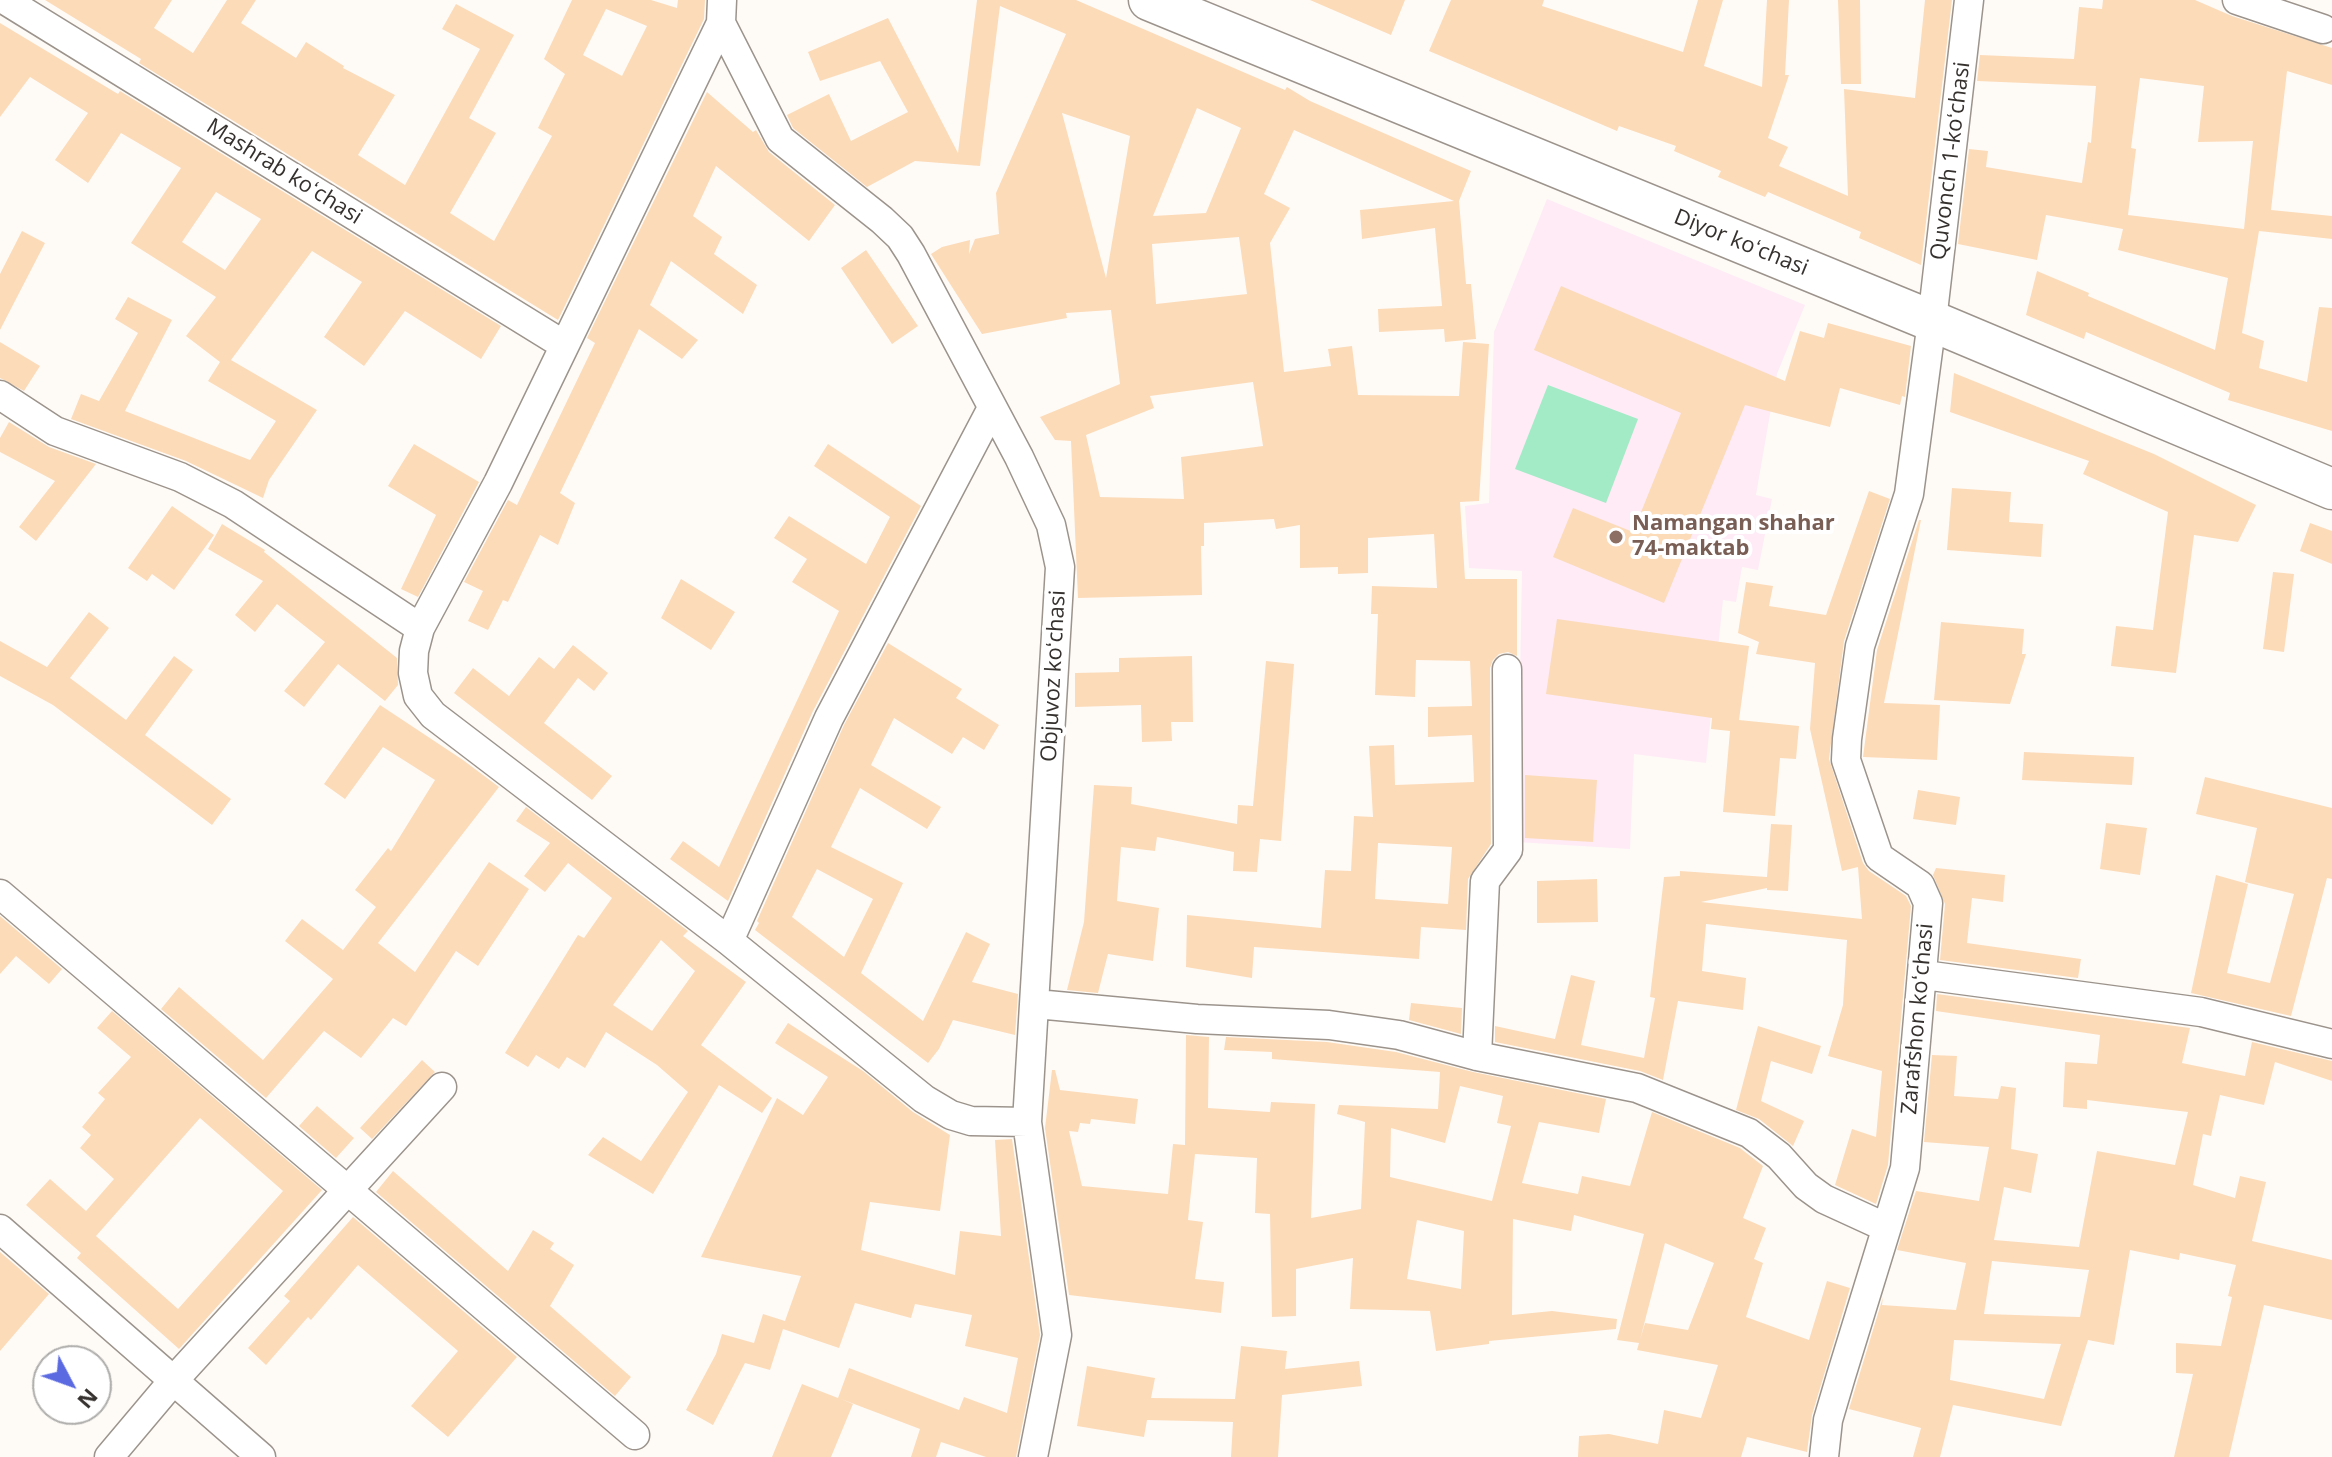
<!DOCTYPE html>
<meta charset="utf-8">
<style>
body{margin:0}
#map{position:relative;width:2332px;height:1457px;overflow:hidden;background:#fefbf7;font-family:"Open Sans",sans-serif}
canvas{display:block}
.north{position:absolute;left:32px;top:1345px;width:80px;height:80px;box-sizing:border-box;background:#fff;border:2px solid #aeadab;border-radius:50%;rotate:131deg;font-size:22px;font-weight:700;line-height:32px;text-align:center;color:#35312e}
.north::after{content:'';display:block;margin:auto;width:28px;height:36px;background:#5b6ae1;clip-path:polygon(50% 0,100% 100%,50% 72%,0 100%)}
</style>
<div id="map">
<canvas width="2332" height="1457"></canvas>
<div class="north">N</div>
</div>
<script>
const g = document.querySelector('canvas').getContext('2d');
g.lineJoin = 'round';
function fill(path, color) { g.fillStyle = color; g.fill(path, 'evenodd'); }
const toPath = rows => new Path2D(rows.map(r => 'M' + r).join(''));
function stroke(path, color, width, dash) { g.strokeStyle = color; g.lineWidth = width; g.lineCap = dash ? 'butt' : 'round'; g.setLineDash(dash || []); g.stroke(path); }
function write(font, color, halo, rows, align = 'center') {
  g.font = font + ' "Open Sans",sans-serif'; g.lineWidth = 8; g.setLineDash([]); g.textBaseline = 'middle'; g.strokeStyle = halo; g.fillStyle = color; for (const [text, x, y, turn = 0] of rows) {
    g.save(); g.translate(x, y); g.rotate((+turn || 0) * Math.PI / 180); g.textAlign = isNaN(turn) ? turn : align; if (halo) g.strokeText(text, 0, 0); g.fillText(text, 0, 0); g.restore();
  }
}
const education = toPath([
 [1547,199,1805,305,1777,374,1756,495,1772,499,1758,570,1742,567,1736,602,1723,600,1706,763,1634,754,1630,849,1517,842,1522,571,1469,568,1465,506,1489,503,1494,332]
]);
const green = toPath([
 [1548,385,1638,419,1606,503,1515,469]
]);
const building = toPath([
 [45,0,172,0,154,28,193,53,227,0,256,0,241,23,296,58,306,42,344,66,343,68,395,95,358,155,405,185,480,49,442,29,456,4,514,35,469,118,496,133,450,213,494,241,552,136,538,128,565,74,544,59,572,0,651,0,677,8,678,0,705,0,704,19,558,320,139,63,141,59],
 [606,9,647,26,622,76,583,55],
 [977,0,1076,0,1285,90,1287,87,1310,101,1471,171,1459,201,1466,284,1471,284,1476,339,1445,342,1444,329,1379,332,1378,309,1442,306,1435,228,1362,239,1360,210,1454,201,1294,130,1264,194,1290,208,1270,243,1284,372,1331,366,1328,349,1352,346,1358,395,1459,396,1463,342,1489,344,1479,501,1460,502,1465,579,1517,579,1517,656,1508,652,1499,654,1493,660,1490,668,1491,844,1468,879,1466,930,1421,927,1419,959,1254,947,1252,978,1186,967,1187,915,1321,928,1325,870,1351,871,1354,816,1373,817,1369,746,1394,745,1395,785,1474,782,1472,735,1428,737,1428,707,1472,706,1470,661,1416,660,1415,697,1375,695,1378,614,1371,614,1372,586,1437,588,1434,534,1368,538,1368,573,1338,574,1338,567,1300,568,1300,525,1276,529,1274,519,1204,523,1204,546,1201,546,1202,595,1078,598,1071,441,1055,440,1040,417,1120,384,1111,310,1066,313,1067,318,982,334,931,254,942,247,970,240,969,254,975,239,999,234,996,193,1066,34,1000,6,980,166,915,161,867,187,793,128,787,115,829,94,851,141,908,112,880,61,820,81,808,52,888,18,958,153],
 [1197,108,1241,128,1206,213,1153,216],
 [1062,113,1130,136,1106,278],
 [1239,237,1247,294,1156,304,1152,244],
 [1253,382,1263,446,1181,457,1184,499,1100,497,1086,435,1154,408,1150,396],
 [1378,843,1452,847,1448,904,1375,899],
 [1310,0,1405,0,1391,35],
 [1451,0,1544,0,1542,6,1683,52,1698,0,1723,0,1704,66,1762,87,1767,0,1789,0,1785,75,1789,75,1768,138,1788,147,1779,166,1848,196,1844,89,1915,98,1925,0,1952,0,1921,265,1859,238,1861,232,1768,192,1765,197,1718,177,1721,171,1674,151,1676,146,1619,126,1617,131,1429,51],
 [1838,0,1860,0,1861,84,1841,84],
 [2103,0,2195,0,2232,16,2332,48,2332,85,2287,71,2271,210,2332,216,2332,239,2259,231,2242,333,2264,341,2259,368,2307,382,2319,307,2332,308,2332,431,2228,400,2230,393,2086,332,2084,339,2026,315,2037,271,2089,293,2088,296,2215,350,2228,278,2118,250,2123,229,2046,215,2037,260,1958,244,1969,149,1988,151,1986,167,2082,183,2088,142,2091,143,2096,86,1977,81,1980,55,2074,59,2079,7,2102,9],
 [2140,78,2204,86,2198,142,2253,141,2244,229,2128,215,2136,149,2131,148],
 [0,23,118,94,120,91,501,326,481,359,405,311,364,366,324,337,362,282,312,251,231,360,317,410,269,480,263,498,186,461,71,419,81,394,99,401,138,333,115,319,128,297,172,320,125,411,250,460,276,421,208,381,220,362,186,336,216,297,131,243,181,168,121,133,88,183,55,160,88,113,30,77,0,117],
 [216,192,261,219,225,270,182,242],
 [707,92,753,132,756,130,769,152,835,205,809,241,716,166,693,216,722,237,714,254,757,285,743,314,671,261,650,305,698,340,682,359,639,329,560,493,575,503,558,545,540,535,508,602,503,600,488,630,468,621,483,591,464,582,508,500,517,505,595,343,587,338],
 [22,231,45,243,0,330,0,274],
 [866,250,918,326,892,344,841,268],
 [1561,286,1785,381,1800,331,1824,338,1828,323,1911,346,1905,397,1902,396,1900,405,1840,388,1830,427,1745,405,1664,603,1553,557,1573,508,1633,532,1681,413,1534,350],
 [0,342,40,366,24,391,0,378],
 [1954,373,2154,454,2256,505,2238,542,2194,535,2176,673,2111,666,2116,626,2153,630,2168,512,2083,474,2089,461,1950,412],
 [9,422,49,447,96,464,36,541,19,527,55,481,0,452,0,438],
 [414,444,479,482,418,597,401,589,436,515,388,486],
 [828,444,921,506,813,711,728,901,670,859,683,841,719,867,839,611,792,582,807,559,774,538,789,516,866,564,890,517,814,466],
 [1952,488,2011,492,2009,522,2043,524,2041,557,1947,550],
 [1869,491,1890,499,1844,641,1829,759,1863,863,1869,871,1906,896,1911,906,1888,1165,1876,1204,1835,1185,1852,1129,1876,1137,1882,1071,1828,1056,1843,1005,1847,940,1706,924,1702,971,1746,978,1743,1010,1678,1001,1663,1080,1640,1071,1495,1042,1495,1026,1555,1039,1571,975,1595,981,1581,1045,1644,1058,1655,998,1650,997,1664,877,1680,876,1680,871,1767,877,1771,824,1792,825,1788,891,1767,890,1767,888,1701,902,1862,919,1858,867,1842,871,1810,729,1815,663,1756,654,1759,642,1738,633,1746,582,1773,586,1769,606,1826,615],
 [172,506,214,535,174,590,152,574,147,581,128,568],
 [1919,520,1921,520,1884,703,1940,705,1937,760,1863,757,1877,650],
 [2310,523,2332,531,2332,564,2300,551],
 [222,524,265,550,264,552,397,658,398,685,385,701,338,664,304,707,284,691,325,642,277,604,255,632,235,615,263,581,208,549],
 [2273,572,2294,574,2284,652,2263,649],
 [681,579,735,612,711,650,661,618],
 [89,612,109,628,70,678,126,720,174,656,193,670,145,735,231,799,212,825,53,705,0,676,0,641,47,667],
 [1557,619,1749,646,1739,720,1799,726,1796,759,1780,758,1775,816,1723,812,1730,731,1711,729,1712,718,1546,694],
 [1941,622,2024,629,2022,654,2026,654,2010,704,1934,700],
 [888,643,962,689,956,698,999,725,984,750,963,737,952,754,894,718,871,765,941,807,927,829,860,788,831,847,903,883,861,973,923,1021,966,932,990,944,972,982,1018,994,1015,1035,953,1020,939,1049,928,1063,755,930,759,923,757,921,844,725],
 [817,869,873,899,844,957,792,917],
 [573,645,608,673,594,691,578,678,544,723,612,776,592,800,454,693,473,668,509,696,539,657,554,669],
 [1192,656,1193,722,1171,722,1172,741,1142,742,1141,705,1075,707,1075,673,1119,672,1119,658],
 [1266,661,1294,664,1281,841,1260,839,1257,872,1233,871,1234,852,1157,837,1155,851,1121,847,1117,901,1159,908,1153,961,1108,954,1098,993,1067,990,1084,922,1094,785,1132,787,1131,804,1237,824,1238,805,1253,806],
 [380,705,463,760,499,787,378,943,415,972,489,862,529,889,478,966,456,951,406,1026,393,1018,361,1058,324,1031,266,1098,161,1009,179,987,263,1060,333,979,285,941,302,919,343,950,376,907,355,890,388,848,391,851,435,780,383,747,345,799,324,784],
 [2024,752,2134,757,2132,785,2022,780],
 [1525,775,1597,780,1593,842,1525,838],
 [2205,777,2332,808,2332,879,2327,878,2291,1016,2191,993,2216,875,2248,884,2227,973,2270,983,2294,894,2245,882,2257,828,2196,814],
 [1918,790,1960,797,1956,825,1913,819],
 [526,807,688,931,683,936,746,982,701,1045,772,1098,762,1113,719,1085,653,1194,588,1155,603,1137,641,1161,688,1092,657,1065,606,1032,585,1068,567,1057,559,1069,536,1055,528,1067,505,1053,578,935,584,938,612,898,568,863,545,892,524,876,550,843,516,821],
 [661,940,695,971,652,1031,613,1005],
 [2106,823,2147,828,2140,875,2100,869],
 [1936,868,2005,875,2003,902,1972,898,1967,943,2081,959,2078,978,1940,960,1945,904,1933,875],
 [1597,879,1598,922,1537,923,1537,881],
 [0,916,62,969,49,984,16,956,0,974],
 [1937,994,2190,1028,2182,1063,2245,1076,2252,1042,2332,1061,2332,1081,2275,1062,2264,1105,2220,1095,2211,1136,2203,1134,2193,1185,2235,1198,2240,1176,2266,1182,2252,1241,2332,1260,2332,1320,2264,1305,2229,1457,2174,1457,2193,1374,2176,1373,2176,1343,2221,1346,2232,1297,2228,1296,2236,1265,2180,1253,2179,1260,2130,1250,2114,1345,2088,1340,2061,1426,1953,1405,1940,1457,1913,1457,1921,1428,1849,1409,1883,1297,1882,1305,1956,1310,1966,1263,1897,1250,1916,1191,1979,1201,1989,1147,1924,1142,1932,1055,1957,1056,1954,1096,1998,1099,2001,1086,2016,1088,2011,1149,2038,1154,2031,1193,2004,1187,1994,1240,2079,1247,2097,1151,2175,1165,2188,1112,2087,1100,2087,1109,2063,1107,2065,1062,2097,1064,2100,1035,1936,1011],
 [1992,1261,2089,1270,2080,1317,1984,1314],
 [1954,1340,2061,1344,2044,1399,1950,1380],
 [1411,1003,1462,1008,1461,1034,1409,1020],
 [112,1011,322,1190,179,1349,77,1258,81,1253,26,1205,50,1179,86,1211,114,1179,80,1148,91,1135,82,1127,105,1099,98,1093,131,1057,97,1028],
 [200,1118,283,1191,178,1309,96,1236],
 [788,1023,863,1071,913,1112,950,1135,940,1211,870,1202,861,1250,955,1275,960,1231,1001,1236,995,1140,1012,1139,1040,1335,1016,1457,986,1457,941,1442,936,1457,911,1457,920,1429,841,1399,853,1404,831,1457,772,1457,802,1384,838,1398,849,1368,959,1410,964,1397,1007,1413,1018,1358,965,1346,972,1315,915,1304,911,1318,855,1303,839,1348,783,1329,770,1370,745,1363,713,1425,686,1410,716,1354,722,1334,754,1343,763,1314,785,1321,801,1276,701,1257,777,1098,803,1115,828,1077,775,1043],
 [1758,1026,1821,1046,1812,1074,1771,1061,1761,1101,1804,1121,1793,1146,1759,1119,1736,1110],
 [1186,1035,1209,1037,1208,1108,1270,1112,1271,1102,1315,1104,1311,1218,1361,1209,1365,1122,1337,1114,1339,1105,1438,1109,1440,1072,1272,1059,1272,1052,1224,1050,1226,1037,1327,1042,1396,1052,1473,1072,1606,1099,1599,1133,1539,1122,1522,1183,1578,1194,1582,1176,1630,1186,1652,1112,1740,1148,1763,1166,1743,1218,1766,1228,1754,1259,1763,1263,1746,1317,1809,1340,1827,1281,1850,1288,1812,1415,1807,1452,1747,1437,1741,1457,1578,1457,1579,1436,1609,1434,1658,1444,1664,1410,1701,1418,1718,1365,1637,1350,1639,1343,1617,1340,1644,1234,1574,1215,1571,1231,1513,1219,1512,1315,1552,1311,1617,1319,1616,1329,1489,1341,1489,1344,1436,1351,1430,1311,1350,1309,1353,1258,1296,1269,1296,1316,1272,1317,1270,1214,1255,1213,1257,1158,1195,1154,1188,1220,1203,1222,1195,1279,1224,1282,1221,1313,1069,1295,1045,1128,1052,1070,1055,1070,1060,1090,1138,1099,1135,1124,1091,1119,1090,1124,1080,1123,1078,1132,1069,1131,1082,1186,1168,1194,1173,1144,1185,1145],
 [1460,1086,1503,1096,1497,1123,1511,1126,1492,1201,1390,1177,1391,1128,1445,1143],
 [1417,1220,1464,1231,1461,1289,1407,1279],
 [1665,1243,1714,1263,1688,1330,1645,1323,1640,1340],
 [422,1060,435,1072,372,1139,360,1128],
 [317,1106,354,1138,336,1158,299,1126],
 [393,1171,508,1271,533,1230,554,1243,550,1249,574,1265,550,1306,631,1377,615,1396,376,1192],
 [353,1217,517,1357,448,1437,411,1406,458,1351,358,1265,311,1320,308,1317,266,1365,248,1348,290,1301,284,1296],
 [0,1252,49,1294,0,1351],
 [1241,1346,1287,1351,1285,1369,1359,1361,1362,1386,1282,1395,1278,1457,1231,1457,1233,1422,1147,1420,1144,1437,1077,1426,1087,1366,1155,1378,1151,1398,1235,1399]
]);
const street = toPath([
 [5,0,564,345],
 [722,0,721,23,780,139,882,220,900,237,911,254,1019,457,1051,525,1060,567,1027,1122,1057,1335,1033,1457],
 [2237,0,2323,29],
 [721,23,498,483,420,628,414,651,413,673,418,696,433,715,729,941,924,1099,951,1115,971,1121,1027,1122],
 [0,395,55,431,180,477,233,504,420,628],
 [0,894,635,1435],
 [729,941,829,718,992,408],
 [1924,975,2201,1012,2332,1044],
 [1036,1004,1197,1019,1329,1025,1399,1035,1477,1056,1637,1088,1749,1133,1779,1156,1806,1186,1824,1199,1885,1227],
 [1477,1056,1485,881,1508,850,1507,669],
 [0,1229,261,1457],
 [109,1457,173,1381,442,1087],
 [1824,1457,1828,1420,1841,1376,1905,1168,1928,903,1920,885,1879,857,1846,760,1847,739,1860,646,1909,494,1932,321,1969,0]
]);
const secondary = toPath([
 [1149,0,1932,321,2332,489]
]);
const markers = [
 [1616,537,8,"#8d6e63"]
];
const streetNames = [
 ["Quvonch 1-koʻchasi",1951,161,-83],
 ["Mashrab koʻchasi",284,172,32],
 ["Diyor koʻchasi",1741,243,22],
 ["Objuvoz koʻchasi",1054,676,-87],
 ["Zarafshon koʻchasi",1918,1019,-85]
];
const educationNames = [
 ["Namangan shahar",1632,524],
 ["74-maktab",1632,549]
];
fill(education, '#feebf6');
fill(green, '#a2ebc6');
fill(building, '#fcdbb9');
stroke(street, '#9c948c', 31);
stroke(secondary, '#9c948c', 43);
stroke(street, '#fff', 28);
stroke(secondary, '#fff', 40);
for (const [x, y, r, color] of markers) { const dot = new Path2D(); dot.arc(x, y, r, 0, 2 * Math.PI); g.fillStyle = color; g.fill(dot); stroke(dot, '#fff', 3); }
write('22px', '#35312e', '#fff', streetNames);
write('bold 22px', '#785e54', '#fff', educationNames, 'left');
</script>
